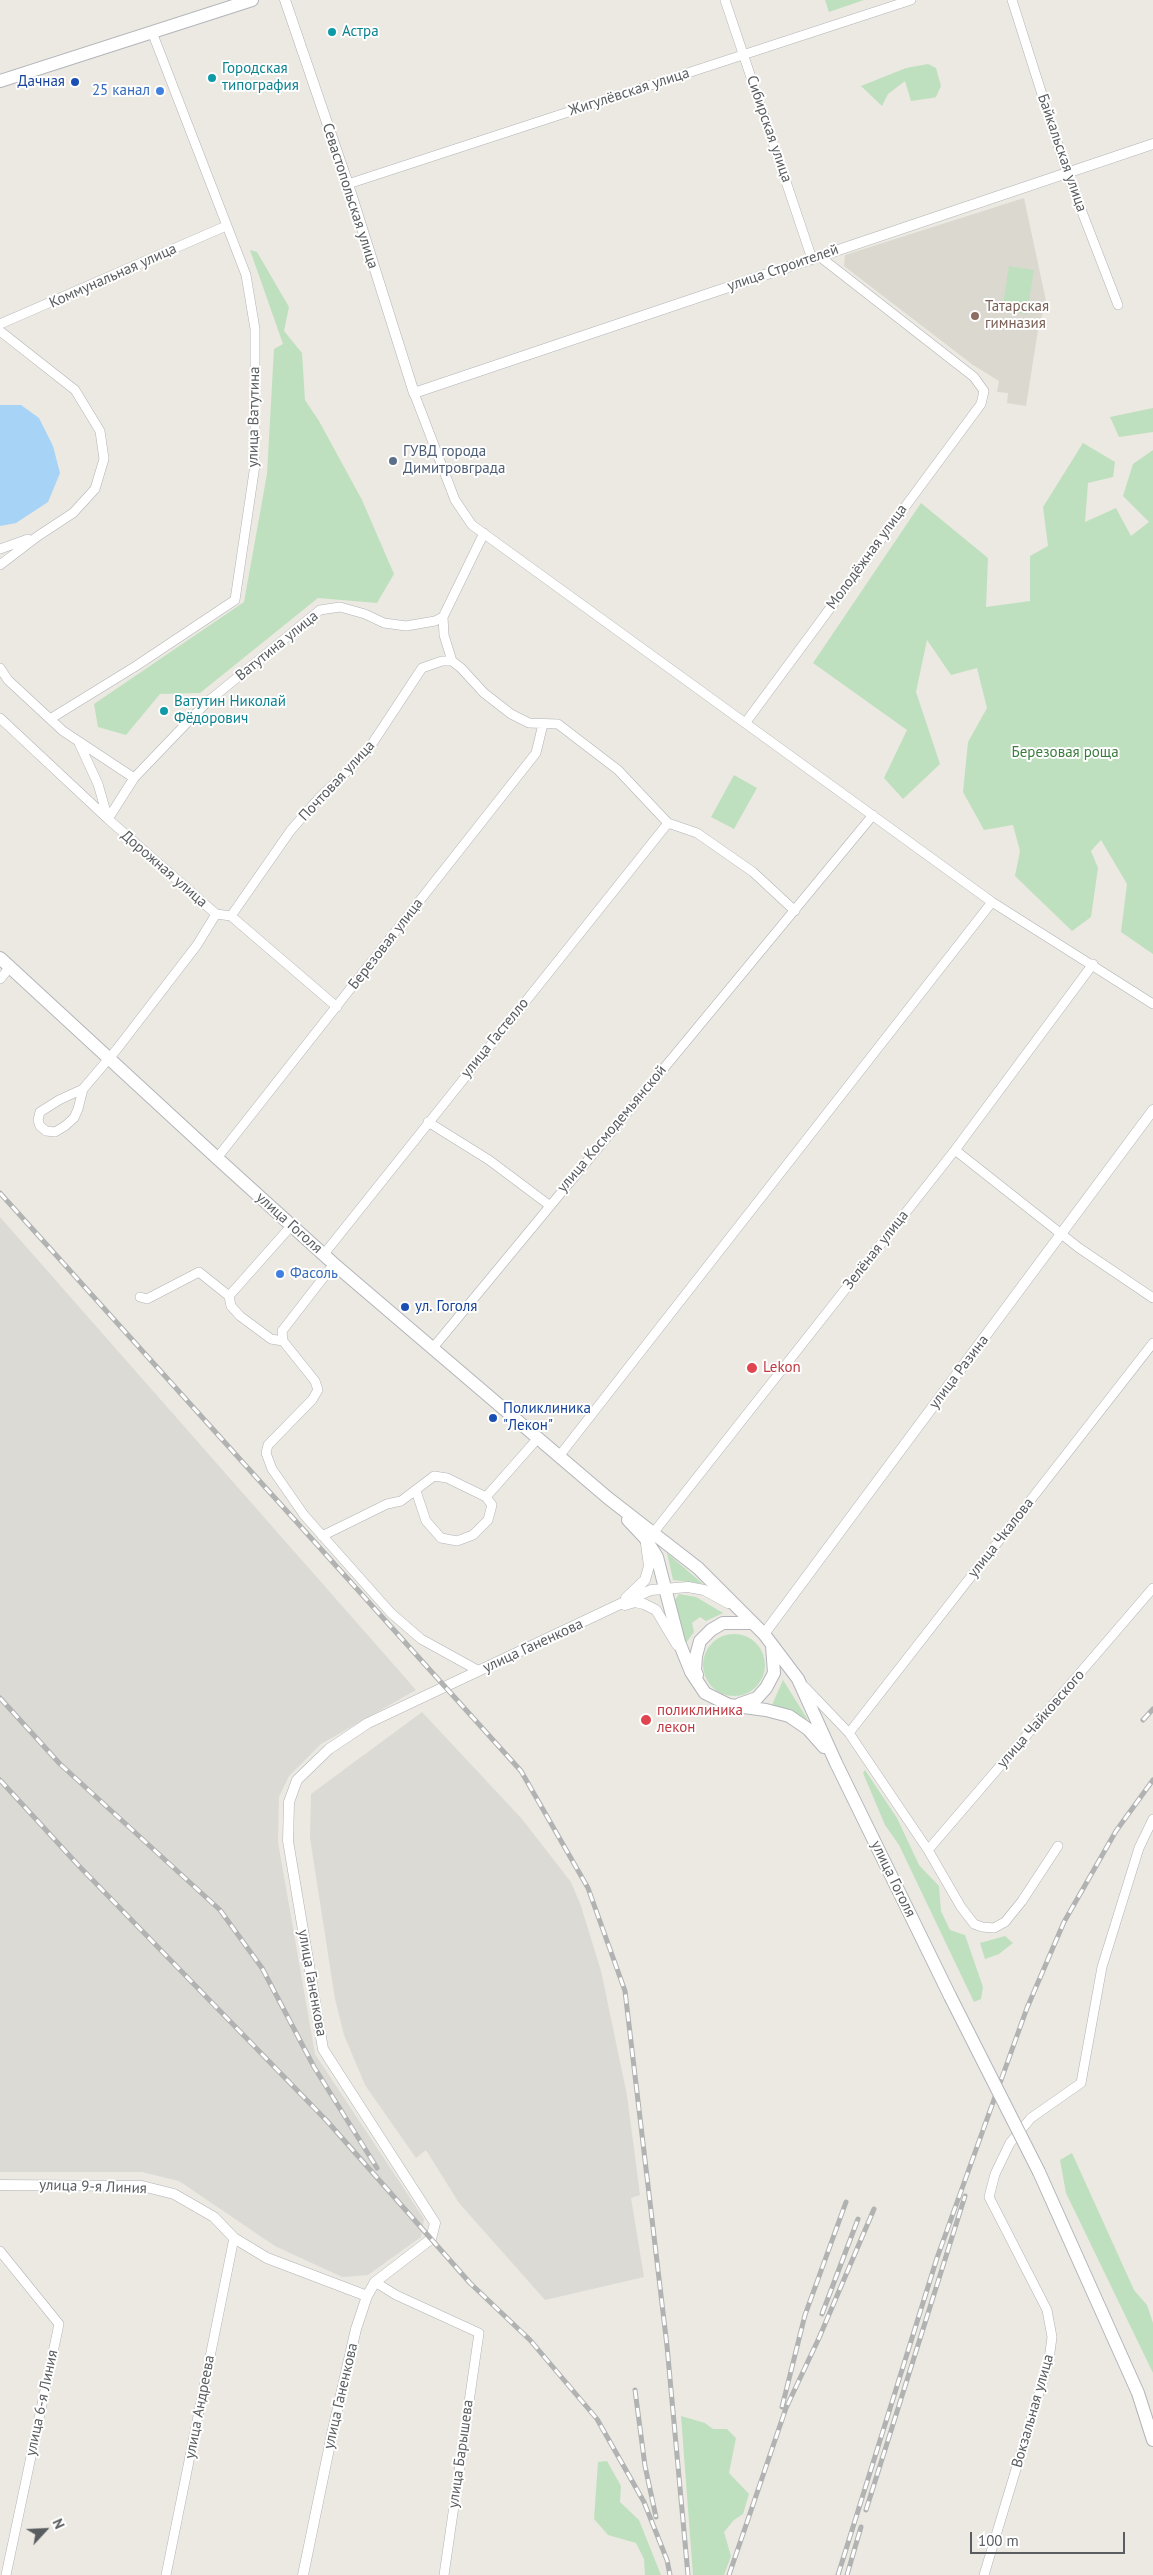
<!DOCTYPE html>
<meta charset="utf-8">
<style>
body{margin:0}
#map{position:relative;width:1153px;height:2575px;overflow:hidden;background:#ebe9e1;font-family:"PT Sans",sans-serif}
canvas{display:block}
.north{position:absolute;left:20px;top:2505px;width:50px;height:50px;-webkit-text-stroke:4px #fff;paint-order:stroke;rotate:65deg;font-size:14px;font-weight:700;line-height:20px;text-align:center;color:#5a5d60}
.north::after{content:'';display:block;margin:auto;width:18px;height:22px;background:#5a5d60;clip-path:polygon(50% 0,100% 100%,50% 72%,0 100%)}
.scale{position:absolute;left:970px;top:2532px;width:155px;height:22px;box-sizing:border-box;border:2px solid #5a5d60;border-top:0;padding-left:6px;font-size:15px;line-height:18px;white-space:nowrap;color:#5a5d60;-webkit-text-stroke:4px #fff;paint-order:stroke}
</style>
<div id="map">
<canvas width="1153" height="2575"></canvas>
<div class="north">N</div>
<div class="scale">100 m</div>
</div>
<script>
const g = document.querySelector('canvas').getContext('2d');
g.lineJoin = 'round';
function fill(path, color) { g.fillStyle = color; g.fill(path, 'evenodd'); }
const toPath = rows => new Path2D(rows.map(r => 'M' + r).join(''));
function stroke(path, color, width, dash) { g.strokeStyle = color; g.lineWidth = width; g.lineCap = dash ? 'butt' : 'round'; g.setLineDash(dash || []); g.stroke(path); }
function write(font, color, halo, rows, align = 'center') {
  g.font = font + ' "PT Sans",sans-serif'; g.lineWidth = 4; g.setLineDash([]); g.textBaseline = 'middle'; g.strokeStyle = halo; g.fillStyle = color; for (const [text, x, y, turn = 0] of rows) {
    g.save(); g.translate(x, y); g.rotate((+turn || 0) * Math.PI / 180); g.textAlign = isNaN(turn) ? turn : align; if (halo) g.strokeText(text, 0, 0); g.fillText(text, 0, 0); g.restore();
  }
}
const industrial = toPath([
 [0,1217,416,1690,321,1744,289,1776,279,1797,278,1842,315,2054,424,2219,421,2237,368,2275,342,2277,275,2246,179,2181,142,2172,0,2172],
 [422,1712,522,1819,571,1882,581,1906,601,1971,627,2095,640,2195,631,2198,644,2277,545,2300,459,2203,426,2150,416,2158,365,2085,344,2035,335,1999,310,1838,311,1794]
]);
const education = toPath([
 [1024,198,1046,301,1038,330,1026,406,1007,403,1008,393,997,392,999,381,973,365,844,266,845,255]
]);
const green = toPath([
 [825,0,864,0,829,12],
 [928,64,936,68,941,86,936,97,932,98,911,101,905,81,888,94,882,106,861,86,906,68],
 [250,250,257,252,289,307,284,331,302,353,305,400,319,421,362,500,394,574,377,603,318,598,200,693,160,694,126,735,98,727,94,704,244,602,267,474,274,349,283,344],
 [1009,266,1034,270,1027,314,1002,311],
 [1153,408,1153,432,1119,437,1110,417],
 [1083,443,1115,462,1113,477,1088,483,1085,522,1116,508,1131,536,1149,522,1123,496,1133,464,1153,450,1153,954,1121,932,1127,884,1101,840,1091,851,1098,868,1091,917,1072,931,1015,876,1020,851,1013,825,984,830,963,792,968,742,987,708,977,668,951,675,927,640,916,692,940,764,903,799,884,778,907,730,813,663,921,503,988,558,986,607,1030,601,1030,556,1048,546,1043,507],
 [734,775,757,788,734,829,711,817],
 [667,1553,703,1584,673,1580],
 [679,1594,696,1597,723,1613,706,1621,700,1617,692,1623,694,1632,686,1643,675,1607,675,1600],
 '703 1665a31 31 0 1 1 62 0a31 31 0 1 1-62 0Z',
 [783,1680,808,1720,772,1705],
 [865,1770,897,1818,919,1865,939,1886,941,1911,950,1930,965,1935,983,1987,981,1999,974,2002,899,1845,885,1825,863,1773],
 [1005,1936,1013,1943,999,1954,985,1959,980,1943],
 [1072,2153,1134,2290,1147,2305,1153,2323,1153,2373,1066,2193,1060,2160],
 [681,2416,705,2423,713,2429,727,2429,736,2438,729,2473,749,2494,743,2514,734,2520,724,2532,731,2556,724,2575,693,2575],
 [607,2461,621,2486,620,2502,639,2520,661,2575,645,2575,644,2559,636,2543,608,2535,594,2519,598,2462]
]);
const water = toPath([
 [0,405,21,405,39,418,53,446,60,473,48,502,16,523,0,526]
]);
const minor = toPath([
 [725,0,812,259],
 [1012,0,1067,173,1118,305],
 [348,184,911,0],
 [0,324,226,226],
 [0,331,75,390,100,431,104,459,95,489,73,513,38,536,0,565],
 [414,393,455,500,472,525,992,902,1153,1004],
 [484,533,443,617,444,635,452,661,461,668,484,693,511,714,529,723,558,724,618,770,668,823,697,833,753,872,795,911],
 [0,549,28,539],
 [0,668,8,680,63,731,134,778],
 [0,718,108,819,216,914,231,916,337,1007],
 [50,719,136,666,235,600,255,465,255,329,246,275,152,32],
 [746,722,981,404,984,391,974,377,819,256],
 [79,743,98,784,108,819],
 [108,819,134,778,206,703,320,610,340,607,365,614,384,623,406,626,435,621,443,617],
 [231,916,291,830,320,797,366,753,422,668,442,661,452,661],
 [0,979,10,967],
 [83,1089,78,1109,74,1118,65,1126,55,1132,46,1131,40,1126,38,1120,40,1112,59,1100,83,1089,117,1049,197,945,216,914],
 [428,1122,489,1160,549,1205],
 [955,1150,1079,1248,1153,1298],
 [217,1158,536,753,543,724],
 [324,1254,668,823],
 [334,1264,282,1331,283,1341,315,1381,318,1390,312,1400,268,1445,266,1453,272,1469,304,1515,391,1613,421,1639,479,1671],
 [229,1296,231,1306,240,1316,271,1339,283,1341],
 [140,1297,147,1299,199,1272,229,1296,292,1225],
 [432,1349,873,815],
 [560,1455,992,902],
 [416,1491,426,1521,441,1538,457,1541,473,1535,488,1520,492,1505,486,1497],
 [654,1532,955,1150,1093,964],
 [322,1536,387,1504,401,1501,434,1476,447,1478,486,1497,538,1438],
 [805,1687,849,1733,928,1850,961,1907,974,1924,982,1927,994,1928,1005,1922,1022,1901,1058,1846],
 [849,1733,1153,1343],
 [928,1850,1153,1588],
 [0,2251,59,2324,6,2575],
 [375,2282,396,2295,479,2333,444,2575],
 [166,2575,234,2238],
 [984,2575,1049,2360,1052,2337,1047,2310,989,2197,995,2174,1010,2143,1031,2118,1081,2083,1102,1967,1139,1848,1153,1819]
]);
const tertiary = toPath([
 [285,0,348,184,414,393,1153,144],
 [626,1598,645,1580,649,1566,646,1544],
 [625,1605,635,1602,644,1604,656,1610,677,1645],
 [764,1634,1153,1110],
 [0,2185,142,2186,174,2194,214,2217,234,2238,267,2258,367,2296],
 [303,2575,332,2434,356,2329,367,2296,375,2282,431,2239,435,2223,323,2049,288,1841,289,1802,297,1780,329,1749,368,1723,635,1597,651,1590,688,1587,704,1590,728,1603]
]);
const secondary = toPath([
 [0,81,252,0],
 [0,958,217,1158,334,1264,608,1498,698,1568,764,1634,798,1679,836,1763,950,1996],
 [628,1520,645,1538,657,1557,679,1642,691,1672,705,1693,729,1705,766,1710,789,1716,808,1729,824,1747],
 [697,1675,695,1670,696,1656,700,1641,711,1630,723,1623,753,1623],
 [740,1704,757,1698,766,1688,774,1673,772,1645],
 [1039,2172,1138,2393,1153,2440]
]);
const rail = toPath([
 [0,1193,521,1771,588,1888,625,1991,667,2346,688,2575],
 [0,1698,60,1764,220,1910,262,1968,314,2067,377,2168],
 [1143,1720,1153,1709],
 [0,1780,79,1866,327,2121,470,2283,530,2340,597,2419,644,2502,667,2560,670,2575],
 [822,2314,858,2219],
 [635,2390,645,2466,656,2517],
 [782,2407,805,2315,846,2202],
 [866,2510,965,2196],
 [729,2575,786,2408,819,2338,874,2209],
 [838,2575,937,2258,1027,2008,1064,1922,1116,1831,1153,1780],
 [847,2575,861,2527]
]);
const secondaryBridge = toPath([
 [950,1996,1039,2172]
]);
const markers = [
 [332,32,5,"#0f9aa8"],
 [212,78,5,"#0f9aa8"],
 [75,82,5,"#1a4fb4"],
 [160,91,5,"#3f7fe0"],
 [975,316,5,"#8d6e63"],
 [393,461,5,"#5c6f8a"],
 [164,711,5,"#0f9aa8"],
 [280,1274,5,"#3f7fe0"],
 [405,1307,5,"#1a4fb4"],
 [752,1368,6,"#e0444e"],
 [493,1418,5,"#1a4fb4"],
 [646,1720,6,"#e0444e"]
];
const cultureNames = [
 ["Астра",342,32],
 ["Городская",222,69],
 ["типография",222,86],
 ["Ватутин Николай",174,702],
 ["Фёдорович",174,719]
];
const transitNames = [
 ["Дачная",65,82,"right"],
 ["ул. Гоголя",415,1307],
 ["Поликлиника",503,1409],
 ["\"Лекон\"",503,1426]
];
const shopNames = [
 ["25 канал",150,91],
 ["Фасоль",290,1274,"left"]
];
const streetNames = [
 ["Жигулёвская улица",629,92,-18],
 ["Сибирская улица",769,129,71],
 ["Байкальская улица",1062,153,71],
 ["Севастопольская улица",350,196,72],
 ["улица Строителей",783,268,-19],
 ["Коммунальная улица",113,276,-24],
 ["улица Ватутина",254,417,-89],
 ["Молодёжная улица",867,557,-54],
 ["Ватутина улица",277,646,-39],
 ["Почтовая улица",337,781,-47],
 ["Дорожная улица",164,869,41],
 ["Березовая улица",386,944,-52],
 ["улица Гастелло",495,1038,-51],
 ["улица Космодемьянской",612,1129,-50],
 ["улица Гоголя",289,1223,42],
 ["Зелёная улица",876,1250,-52],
 ["улица Разина",959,1372,-53],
 ["улица Чкалова",1001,1538,-52],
 ["улица Ганенкова",533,1646,-25],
 ["улица Чайковского",1041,1719,-49],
 ["улица Гоголя",893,1879,64],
 ["улица Ганенкова",312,1983,80],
 ["улица 9-я Линия",93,2187,2],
 ["улица Ганенкова",341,2396,-77],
 ["улица 6-я Линия",42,2403,-78],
 ["улица Андреева",200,2407,-79],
 ["Вокзальная улица",1033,2411,-74],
 ["улица Барышева",461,2454,-82]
];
const educationNames = [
 ["Татарская",985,307],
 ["гимназия",985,324]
];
const serviceNames = [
 ["ГУВД города",403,452],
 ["Димитровграда",403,469]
];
const parkNames = [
 ["Березовая роща",1065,753]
];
const healthNames = [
 ["Lekon",763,1368],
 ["поликлиника",657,1711],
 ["лекон",657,1728]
];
fill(industrial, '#dcdad5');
fill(education, '#dbd8cf');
fill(green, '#bfe0bf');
fill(water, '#a6d3f6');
stroke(minor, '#b2b3b7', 10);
stroke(tertiary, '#b2b3b7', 11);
stroke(secondary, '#b3b5ba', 14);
stroke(minor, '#fff', 9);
stroke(tertiary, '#fff', 10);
stroke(secondary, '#fff', 12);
stroke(rail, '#b1b2b2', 5);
stroke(rail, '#fff', 3, [9]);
stroke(secondaryBridge, '#b3b5ba', 14, []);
stroke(secondaryBridge, '#fff', 12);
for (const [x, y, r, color] of markers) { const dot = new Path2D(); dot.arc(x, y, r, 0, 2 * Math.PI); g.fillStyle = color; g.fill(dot); stroke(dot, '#fff', 2); }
write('15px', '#0d838f', '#fff', cultureNames, 'left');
write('15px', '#164399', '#fff', transitNames, 'left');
write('15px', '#366cbe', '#fff', shopNames, 'right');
write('15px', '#5a5d60', '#fff', streetNames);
write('15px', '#785e54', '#fff', educationNames, 'left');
write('15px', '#4e5e75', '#fff', serviceNames, 'left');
write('15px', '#3c7d3f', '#fff', parkNames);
write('15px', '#be3a42', '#fff', healthNames, 'left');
</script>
